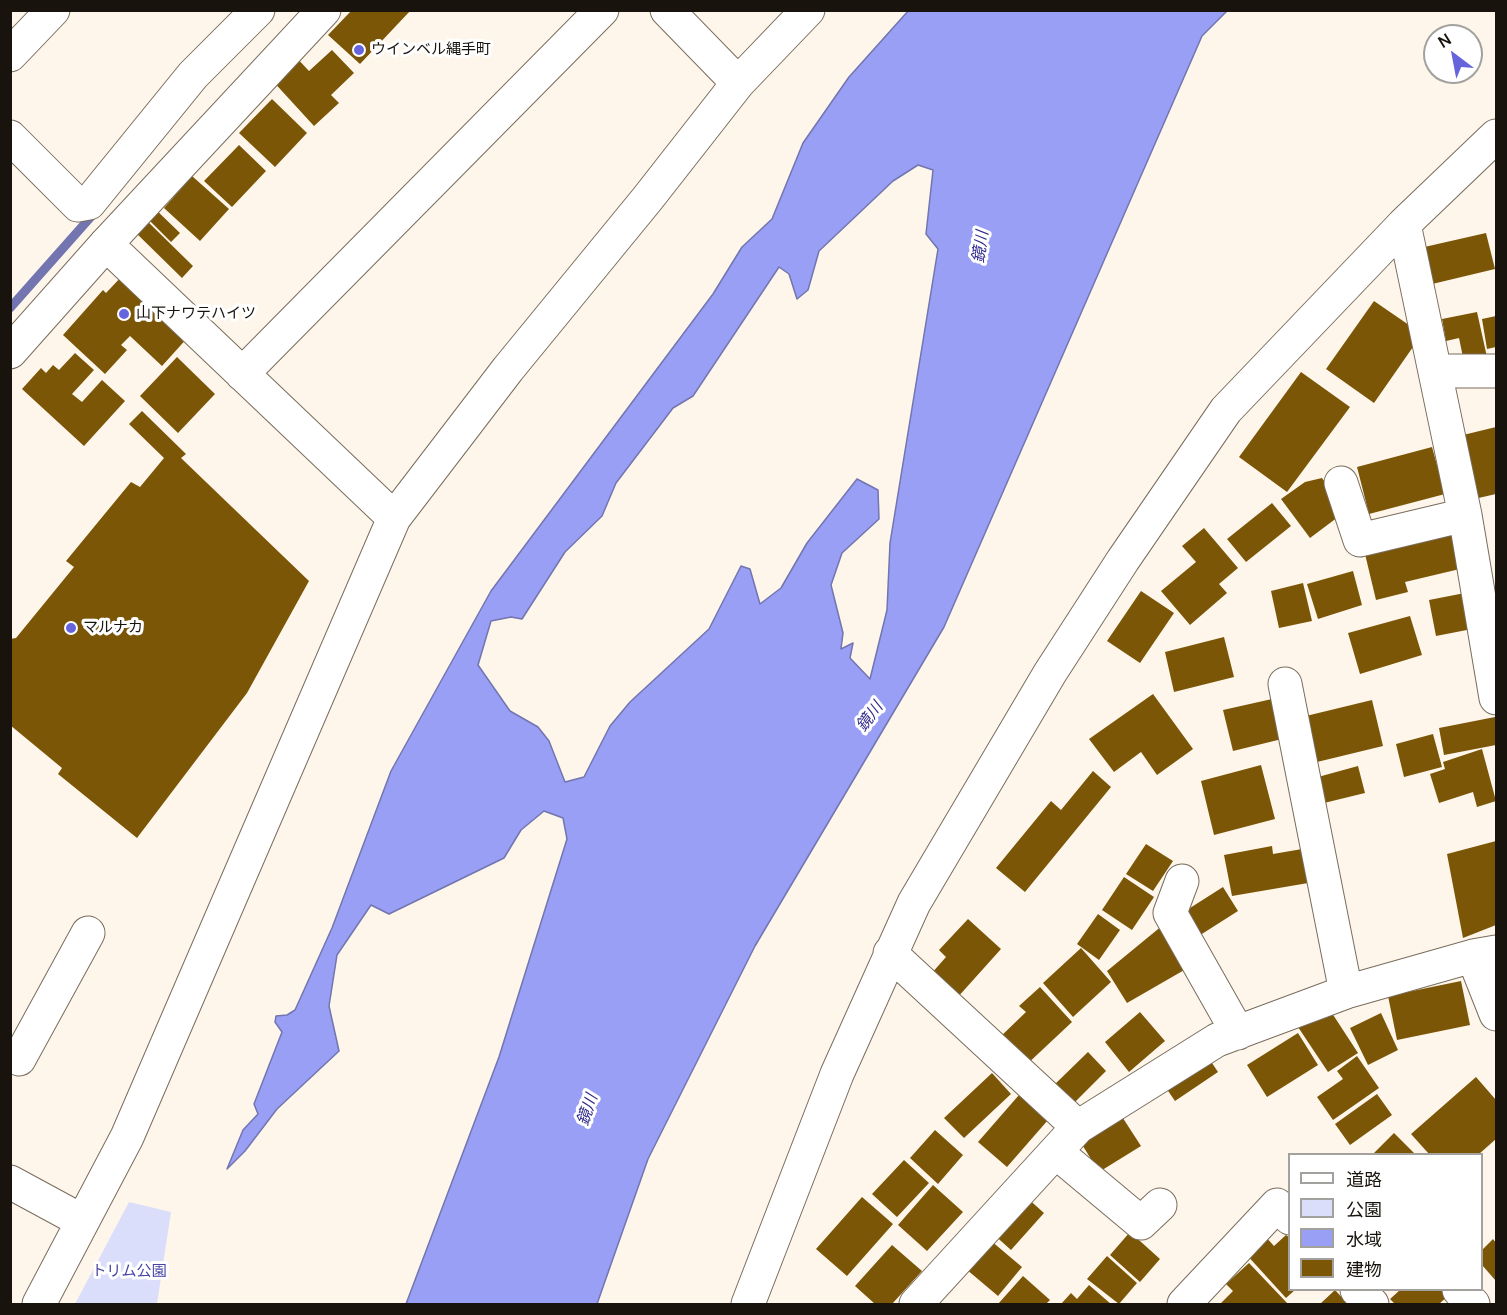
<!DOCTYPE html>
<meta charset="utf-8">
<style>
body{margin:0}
#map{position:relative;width:1507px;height:1315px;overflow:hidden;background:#fef6ea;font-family:Manrope,"Noto Sans JP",sans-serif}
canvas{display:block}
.frame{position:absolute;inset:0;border:12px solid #18140d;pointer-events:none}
.legend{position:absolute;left:1288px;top:1153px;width:195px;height:138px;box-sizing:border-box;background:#fff;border:2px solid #a3a19e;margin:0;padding:8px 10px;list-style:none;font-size:18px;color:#18140d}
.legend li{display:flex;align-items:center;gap:12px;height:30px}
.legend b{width:30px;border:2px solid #a3a19e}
.north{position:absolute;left:1423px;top:24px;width:60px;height:60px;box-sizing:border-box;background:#fff;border:2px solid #a3a19e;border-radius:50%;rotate:328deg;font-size:16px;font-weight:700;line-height:24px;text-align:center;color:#18140d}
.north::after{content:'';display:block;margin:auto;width:21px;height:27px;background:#6564dd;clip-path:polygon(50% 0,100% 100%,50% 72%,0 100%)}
</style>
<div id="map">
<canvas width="1507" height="1315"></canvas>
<div class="frame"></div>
<ul class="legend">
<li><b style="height:8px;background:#fff"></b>道路</li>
<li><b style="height:16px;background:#dadefb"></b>公園</li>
<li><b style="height:16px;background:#989ff4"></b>水域</li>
<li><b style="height:16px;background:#7c5607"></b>建物</li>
</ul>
<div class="north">N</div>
</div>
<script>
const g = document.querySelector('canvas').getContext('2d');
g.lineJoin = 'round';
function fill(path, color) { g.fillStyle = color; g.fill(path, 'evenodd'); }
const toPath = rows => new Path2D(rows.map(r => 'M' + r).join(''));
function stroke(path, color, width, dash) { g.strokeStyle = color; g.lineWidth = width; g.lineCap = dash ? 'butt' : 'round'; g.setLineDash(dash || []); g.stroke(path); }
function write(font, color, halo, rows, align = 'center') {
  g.font = font + ' Manrope,"Noto Sans JP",sans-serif'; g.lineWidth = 6; g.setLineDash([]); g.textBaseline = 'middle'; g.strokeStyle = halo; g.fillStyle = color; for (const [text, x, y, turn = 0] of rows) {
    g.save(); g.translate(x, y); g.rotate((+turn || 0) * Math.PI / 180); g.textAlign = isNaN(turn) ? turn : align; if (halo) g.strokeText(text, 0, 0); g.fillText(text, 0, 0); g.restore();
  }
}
const green = toPath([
 [129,1202,171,1212,157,1304,75,1304]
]);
const water = toPath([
 [909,10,1227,11,1202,36,944,627,755,946,648,1159,597,1304,406,1304,499,1057,567,839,563,818,544,811,521,830,504,858,389,914,371,905,337,955,329,1006,339,1051,277,1109,245,1151,227,1169,243,1130,258,1114,254,1104,282,1032,275,1022,276,1016,287,1015,295,1010,332,928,391,771,491,591,713,294,742,247,772,219,803,143,849,77,909,10],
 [918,165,933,170,926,234,938,249,890,543,887,610,870,679,850,658,853,643,841,649,843,633,831,585,842,553,879,519,878,490,857,479,807,543,781,588,760,604,750,569,741,566,709,629,630,702,610,726,584,777,565,782,549,741,538,727,510,711,478,665,491,621,511,617,522,619,565,552,602,516,616,483,673,408,693,396,779,267,789,274,797,299,808,290,819,251,893,181,918,165]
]);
const stream = toPath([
 [10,308,96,211]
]);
const building = toPath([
 [352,10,411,10,360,64,328,35],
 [332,50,354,73,331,95,339,103,314,126,270,78,294,55,309,71],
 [272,99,307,133,275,167,239,133],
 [239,145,266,171,232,207,204,181],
 [192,176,229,209,200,241,164,208],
 [152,206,180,233,171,242,144,215],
 [143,217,193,266,182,278,131,228],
 [1486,233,1495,269,1428,285,1420,248],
 [123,275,190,335,162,366,130,336,121,345,127,350,105,374,63,335,103,290,106,293],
 [1374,301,1422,334,1374,403,1326,369],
 [1477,312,1487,357,1464,362,1459,338,1446,341,1442,319],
 [1496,316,1496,347,1487,349,1482,319],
 [75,353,94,370,72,394,82,402,102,380,125,401,84,446,22,389,41,368,46,373,53,365,59,370],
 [177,357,215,394,178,433,140,396],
 [1301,372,1350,407,1287,492,1239,457],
 [142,411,186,454,181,458,309,581,247,693,137,838,58,774,62,768,10,725,10,639,16,638,74,567,66,561,131,482,140,487,164,458,129,424],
 [1496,427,1496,494,1474,499,1459,436],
 [1432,447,1445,494,1369,514,1357,467],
 [1322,478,1346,511,1310,538,1281,499,1305,482],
 [1272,503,1291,526,1246,562,1227,539],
 [1204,528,1238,568,1219,584,1227,593,1190,625,1161,591,1196,562,1182,546],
 [1456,533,1464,568,1405,582,1408,592,1376,600,1365,554],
 [1353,571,1362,605,1318,619,1307,584],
 [1303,583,1312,621,1279,628,1271,591],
 [1141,591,1174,613,1140,663,1107,641],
 [1470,592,1477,628,1436,636,1429,600],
 [1410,616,1422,655,1360,674,1348,633],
 [1224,637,1234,677,1174,692,1165,652],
 [1153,694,1193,749,1157,775,1141,752,1114,772,1089,739],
 [1272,699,1282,739,1233,751,1223,710],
 [1372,700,1383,746,1317,762,1306,716],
 [1495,717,1496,745,1444,755,1439,728],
 [1433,734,1442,767,1404,777,1396,744],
 [1482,749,1496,801,1477,807,1473,792,1439,803,1430,774,1445,769,1443,762],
 [1261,765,1275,819,1214,835,1201,781],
 [1358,766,1365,793,1324,803,1318,777],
 [1093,771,1111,787,1025,892,996,868,1051,801,1061,810],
 [1496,841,1496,925,1463,938,1447,854],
 [1146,844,1173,861,1153,891,1126,874],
 [1272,846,1273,854,1308,848,1314,882,1232,896,1224,855],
 [1124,877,1154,897,1132,930,1102,910],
 [1223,887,1238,911,1194,939,1179,915],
 [1098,914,1120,930,1099,960,1077,944],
 [968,919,1001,949,957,998,931,974,946,957,939,950],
 [1163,925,1186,969,1127,1003,1107,971],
 [1081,948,1111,982,1073,1017,1043,983],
 [1461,981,1470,1025,1397,1040,1388,996],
 [1040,987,1072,1022,1024,1067,998,1039,1026,1012,1019,1006],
 [1326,1004,1358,1053,1328,1072,1296,1024],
 [1140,1012,1165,1041,1129,1072,1105,1042],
 [1381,1013,1398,1050,1368,1065,1350,1028],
 [1298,1033,1318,1065,1267,1097,1247,1065],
 [1088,1052,1106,1071,1070,1107,1052,1087],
 [1357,1056,1379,1088,1333,1120,1317,1097,1343,1079,1337,1071],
 [1208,1057,1218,1072,1175,1101,1164,1085],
 [992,1073,1011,1094,964,1138,944,1118],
 [1476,1077,1496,1100,1496,1139,1479,1154,1429,1154,1411,1134],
 [1377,1094,1392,1115,1350,1145,1335,1124],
 [1019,1095,1048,1120,1007,1167,978,1142],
 [1119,1112,1141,1146,1099,1172,1078,1138],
 [935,1130,963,1155,938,1184,910,1158],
 [1394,1133,1415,1154,1373,1154],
 [904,1160,929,1183,897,1217,872,1194],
 [933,1185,963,1212,927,1251,898,1225],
 [1025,1196,1044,1213,1011,1250,991,1232],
 [862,1197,893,1224,847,1276,816,1249],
 [1130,1232,1160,1259,1140,1282,1110,1255],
 [1264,1235,1274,1246,1286,1235,1290,1238,1290,1290,1295,1290,1286,1298,1245,1253],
 [1493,1239,1496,1243,1496,1281,1482,1265,1482,1250],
 [990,1240,1022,1267,998,1296,966,1269],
 [892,1245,922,1271,892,1304,875,1304,855,1286],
 [1107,1256,1137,1283,1119,1304,1087,1279],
 [1249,1263,1288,1304,1220,1304,1233,1291,1226,1284],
 [1023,1276,1050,1300,1046,1304,998,1304],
 [1089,1285,1111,1304,1061,1304,1071,1293,1077,1299],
 [1335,1290,1348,1304,1320,1304],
 [1400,1290,1443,1290,1449,1295,1439,1304,1395,1304,1390,1299]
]);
const street = toPath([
 [667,10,738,83],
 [10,55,53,10],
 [10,137,78,205,89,203,193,75,258,10],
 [1404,224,1465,515,1496,698],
 [106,244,394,518],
 [1436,371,1496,371],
 [242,374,602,10],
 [1341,483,1360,540,1465,515],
 [1285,684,1346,992],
 [1182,881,1170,913,1238,1033],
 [890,953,1078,1127],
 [1473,956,1496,1014],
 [19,1059,88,933],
 [1056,1152,1141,1223,1160,1205],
 [10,1182,82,1221],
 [1357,1290,1372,1304],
 [1459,1290,1473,1304],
 [39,1304,127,1137,394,518,508,369,648,198,738,83,808,10],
 [748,1304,837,1074,914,903,1050,673,1123,560,1226,410,1404,224,1496,136],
 [916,1304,1078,1127,1217,1040,1346,992,1473,956,1496,952],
 [1184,1304,1277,1205,1290,1218]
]);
const secondary = toPath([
 [10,352,106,244,324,10]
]);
const markers = [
 [359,50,6,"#6564dd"],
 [124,314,6,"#6564dd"],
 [71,628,6,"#6564dd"]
];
const poiNames = [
 ["ウインベル縄手町",371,50],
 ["山下ナワテハイツ",136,314],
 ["マルナカ",83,628]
];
const parkNames = [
 ["トリム公園",129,1272]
];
const waterNames = [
 ["鏡川",981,247,-82],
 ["鏡川",870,717,-53],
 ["鏡川",588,1110,-72]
];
fill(green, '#dadefb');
fill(water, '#989ff4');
stroke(water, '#7275af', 1.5);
stroke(stream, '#7275af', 9);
fill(building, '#7c5607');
stroke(street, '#796d5d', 35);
stroke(secondary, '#796d5d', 35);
stroke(street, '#fff', 33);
stroke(secondary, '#fff', 33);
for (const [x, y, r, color] of markers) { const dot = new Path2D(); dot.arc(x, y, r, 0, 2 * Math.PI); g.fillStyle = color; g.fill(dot); stroke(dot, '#fff', 2); }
write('15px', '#18140d', '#fff', poiNames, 'left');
write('15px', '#4644a5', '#fff', parkNames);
write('italic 16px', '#332b8b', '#fff', waterNames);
</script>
